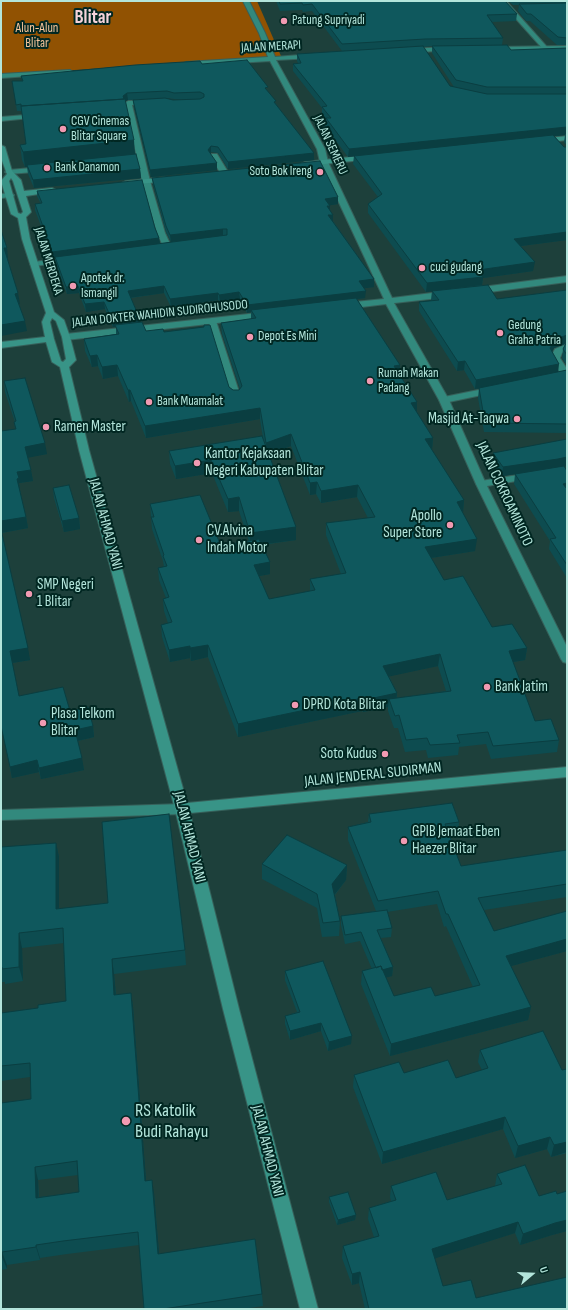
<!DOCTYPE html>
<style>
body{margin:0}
#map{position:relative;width:568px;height:1310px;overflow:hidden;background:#1d403b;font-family:"Sofia Sans Condensed",sans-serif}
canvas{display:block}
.frame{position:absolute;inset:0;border:2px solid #b3e5db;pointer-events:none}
.north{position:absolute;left:512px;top:1254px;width:40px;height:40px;-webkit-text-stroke:3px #012722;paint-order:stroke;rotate:71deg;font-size:11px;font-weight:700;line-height:16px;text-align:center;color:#b3e5db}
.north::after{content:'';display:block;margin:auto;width:14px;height:18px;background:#b3e5db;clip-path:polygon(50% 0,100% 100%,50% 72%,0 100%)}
</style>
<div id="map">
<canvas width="568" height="1310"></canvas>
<div class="frame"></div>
<div class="north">U</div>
</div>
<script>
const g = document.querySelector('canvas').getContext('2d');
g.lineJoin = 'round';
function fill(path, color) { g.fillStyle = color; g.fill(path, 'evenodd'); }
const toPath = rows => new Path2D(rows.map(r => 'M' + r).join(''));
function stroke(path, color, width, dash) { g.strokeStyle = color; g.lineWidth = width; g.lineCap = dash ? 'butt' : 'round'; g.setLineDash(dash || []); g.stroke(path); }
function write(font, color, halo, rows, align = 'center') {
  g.font = font + ' "Sofia Sans Condensed",sans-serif'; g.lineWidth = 4; g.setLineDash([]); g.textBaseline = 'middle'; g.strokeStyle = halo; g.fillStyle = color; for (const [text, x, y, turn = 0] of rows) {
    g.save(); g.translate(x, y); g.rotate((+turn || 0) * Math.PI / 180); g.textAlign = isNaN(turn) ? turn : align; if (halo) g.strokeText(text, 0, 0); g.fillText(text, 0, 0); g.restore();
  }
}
const green = toPath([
 [1,1,257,1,281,56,1,75]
]);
const street = toPath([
 [500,1,506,1,547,47,547,49,543,49,500,1],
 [149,100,152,102,151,103,132,105,150,181,165,233,171,246,167,248,163,246,157,233,142,181,125,103,128,101,149,100],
 [38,114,41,116,40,117,1,121,1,117,38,114],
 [211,154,217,154,228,172,227,174,221,174,210,156,211,154],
 [43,167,46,167,46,171,9,174,5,172,9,170,43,167],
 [71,257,74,257,75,259,74,261,34,266,30,264,34,262,71,257],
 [212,318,216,321,241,398,239,400,233,400,231,398,208,321,212,318],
 [567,344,567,350,562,353,560,358,567,369,566,378,563,377,550,358,555,349,567,344],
 [493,387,496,388,498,390,496,392,444,403,439,400,444,397,493,387],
 [530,473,534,474,535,476,534,478,481,487,476,484,481,481,530,473]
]);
const secondary = toPath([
 [243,1,249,1,265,33,275,57,313,54,316,56,313,58,276,60,325,149,328,162,392,298,448,291,452,294,448,297,394,303,449,400,486,484,567,647,567,663,563,662,561,659,476,484,439,400,386,304,345,309,341,306,345,303,384,299,320,162,317,149,270,61,186,66,183,64,186,62,268,57,259,33,243,1],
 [567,46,567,50,493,51,490,49,493,47,567,46],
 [447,47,449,48,449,50,409,53,406,51,409,49,447,47],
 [70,70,73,72,72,73,1,78,1,74,70,70],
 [10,193,14,195,13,197,1,198,1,194,10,193],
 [567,276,567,282,474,294,470,291,474,288,567,276],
 [267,312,270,313,271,315,270,317,66,340,62,337,66,334,267,312],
 [182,804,187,805,189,809,187,813,182,814,1,820,1,810,182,804]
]);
const primary = toPath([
 [567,136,567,140,540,143,536,141,540,139,567,136],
 [1,145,5,147,12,171,21,180,24,191,52,188,56,190,52,192,26,196,31,212,26,217,30,239,54,312,64,320,70,337,76,360,69,367,89,450,187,803,567,767,567,777,190,813,239,1009,318,1309,300,1309,223,1009,175,809,79,450,60,367,52,362,46,342,1,348,1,342,45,337,42,322,46,313,22,239,18,218,11,214,1,181,7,174,1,158,1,145],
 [11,178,13,181,23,212,21,214,18,213,9,181,11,178],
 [52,318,56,321,62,337,66,359,63,362,61,361,54,339,50,322,52,318],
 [369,155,373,157,372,159,305,166,301,164,305,162,369,155],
 [168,177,172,179,171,181,126,185,122,183,126,181,168,177]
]);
const wall = toPath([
 [265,1,505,1,517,14,516,21,492,22,503,38,502,45,511,50,566,48,566,45,557,45,530,21,526,21,518,11,519,5,513,5,508,1,567,1,567,146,564,142,565,135,554,136,564,147,567,147,567,240,521,246,533,271,483,278,482,285,497,299,567,290,567,366,562,358,563,349,566,344,554,348,552,352,558,372,567,370,567,433,484,432,478,398,479,388,475,389,464,370,457,371,419,311,419,302,432,301,431,300,432,291,426,292,368,213,368,204,378,197,353,164,354,156,348,157,325,126,326,119,322,114,322,108,293,71,293,64,298,63,297,61,297,54,342,51,312,11,303,12,302,10,280,11,276,1,266,2],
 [432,46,432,53,454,87,450,86,423,47],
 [202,64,268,92,276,104,314,153,314,160,228,169,218,153,211,152,210,153,217,170,151,177,134,106,133,100,173,100,200,99,174,99,167,98,128,100,125,101,135,154,140,169,141,178,34,188,28,174,27,167,25,167,22,160,20,145,26,144,22,111,17,111,12,81,22,81,21,76],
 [152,178,338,204,330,205,330,210,333,221,374,279,374,287,364,288,365,298,357,299,400,365,399,374,417,402,417,412,433,438,432,450,464,500,463,512,462,512,475,551,431,558,444,580,492,627,527,648,525,660,513,662,535,721,559,740,557,752,491,759,486,744,459,747,458,755,428,758,426,750,405,752,398,728,394,728,388,711,388,707,363,712,362,711,238,737,208,657,191,661,190,658,170,662,162,637,161,625,168,623,164,611,163,599,166,598,159,580,158,568,164,567,163,561,152,529,151,517,150,504,221,546,249,541,239,511,228,512,212,473,176,479,170,464,169,451,263,438,260,419,146,438,131,401,129,402,118,376,103,379,98,366,92,367,85,351,84,339,116,334,116,327,113,327,105,309,86,312,79,293,67,294,56,264,55,258,53,258,35,210,35,204,41,204,37,196,37,191,155,228,159,238,160,244,171,242,166,232,153,184],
 [164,293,171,307,218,300,220,302,240,299,247,313,251,312,251,319,221,323,222,334,240,389,239,390,233,390,229,387,204,325,204,327,164,332,146,331,140,322,131,298],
 [291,446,310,495,316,494,321,503,357,497,368,518,326,523,326,535,341,574,310,579,310,591,269,599,259,576,270,574,270,562,262,545,296,540,296,527,269,454],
 [438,666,446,691,397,698,397,693,389,676],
 [4,381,47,454,28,457,33,481,19,483,20,490,26,517,28,528,2,533,30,660,12,663,19,696,70,711,93,726,94,737,78,741,84,770,41,779,39,772,12,778,1,726,1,431,15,429,14,422,15,422,5,392],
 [493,453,564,466,567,471,567,578,549,549,550,541,514,484,515,474,502,476,492,463],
 [53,488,79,518,80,529,64,532,54,498],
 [369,814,459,822,458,835,450,836,461,866,567,850,567,897,484,910,494,931,567,911,567,951,511,966,531,1007,528,1020,390,1056,361,984,362,971,372,969,360,941,345,944,341,925,341,916,376,911,348,840,348,827,368,822],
 [437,904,444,927,446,926,473,987,435,996,394,996,386,977,392,976,393,967,381,938,391,937,392,928,387,912],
 [56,843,59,857,59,909,185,950,186,965,114,974,116,995,131,993,133,1007,146,1181,154,1193,159,1253,262,1294,263,1306,243,1309,144,1309,139,1245,67,1254,40,1258,40,1260,7,1265,7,1269,1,1270,1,1103,31,1099,30,1077,1,1081,1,1013,38,1008,66,1001,64,943,22,948,23,981,5,984,5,982,1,982,1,847],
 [78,1175,79,1192,39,1197,38,1180],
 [262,864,347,865,346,880,335,895,340,921,339,936,322,937,317,908,262,879],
 [285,971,351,1044,328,1051,321,1031,290,1040,285,1024,285,1016,297,1012,285,980],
 [480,1050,562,1070,567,1069,567,1153,551,1157,547,1149,515,1158,503,1129,382,1164,353,1087,354,1075,404,1073,456,1078,482,1070,478,1062],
 [497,1174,539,1196,557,1194,567,1191,567,1231,552,1235,520,1245,515,1233,435,1258,443,1286,476,1298,567,1309,365,1309,359,1283,352,1285,342,1258,343,1246,374,1237,368,1219,369,1208,391,1201,390,1197,391,1186,447,1200,495,1186],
 [329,1197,356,1215,355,1220,337,1225,329,1202]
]);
const shadedWall = toPath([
 [127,93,128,100,124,102,123,96],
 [567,127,567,135,565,134,565,135,348,157,349,149],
 [134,140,135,156,27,165,27,167,25,167,23,152],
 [211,146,211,152,209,157,208,150],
 [314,153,314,160,228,169,228,162],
 [217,163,217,170,151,177,150,170],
 [140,169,141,178,34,188,33,180],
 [338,197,338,204,325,206,325,199],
 [327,206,330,206,330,212],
 [328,215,333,215,333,221,328,222],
 [223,229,223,236,171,242,170,235],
 [567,232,567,240,513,247,514,239],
 [159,238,160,244,53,258,52,252],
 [4,248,7,248,8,258,6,259],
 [535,262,533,271,483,278,482,285,426,292,427,283,478,270],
 [374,279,374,287,359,289,359,281],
 [78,286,79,293,67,294,66,287],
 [164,286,164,293,128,298,128,291],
 [366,291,365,298,252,312,251,310,251,312,247,313,247,305],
 [239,292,240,299,220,302,219,295],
 [18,293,20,304,16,304,15,294],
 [218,293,218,300,171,307,170,299],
 [104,302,105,309,86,312,85,304],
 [139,317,140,324,115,325,116,327,113,327,112,320],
 [25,321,27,331,1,336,1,325],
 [567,335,567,343,554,348,549,357,550,348,556,339],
 [97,355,98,366,92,367,90,356],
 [465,361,464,370,457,371,458,362],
 [559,364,558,373,475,389,476,380],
 [117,365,118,376,103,379,102,367],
 [400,365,399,376,394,366],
 [128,390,130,390,131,401,129,402],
 [417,402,417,413,411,403],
 [260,408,260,419,146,438,145,426],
 [291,434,291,446,266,455,266,443],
 [433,438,432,450,425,439],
 [45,443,47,454,27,458,25,447],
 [567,457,567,466,557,468,502,476,503,467],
 [211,460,212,473,176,479,175,466],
 [31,470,33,481,19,483,20,490,19,490,17,479,17,472],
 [317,482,316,494,310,495,310,483],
 [567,483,567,493,563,484],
 [358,485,357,497,321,503,321,491],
 [239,497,239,511,228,512,228,499],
 [464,500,463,512,455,513,457,502],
 [26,517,28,528,1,533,1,521],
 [79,518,80,529,64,532,62,521],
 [296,527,296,540,250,546,250,533],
 [477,539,475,551,424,559,425,547],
 [270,562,270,574,254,577,254,565],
 [208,645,208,657,191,661,190,648],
 [190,646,190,658,170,662,169,650],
 [28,648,30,660,12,663,10,651],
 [527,648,525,660,507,663,509,651],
 [440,654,438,666,382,678,383,666],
 [397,693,396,705,389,699,388,707,363,712,364,700],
 [363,698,362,711,238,737,238,724],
 [93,726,94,737,77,741,75,730],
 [82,758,84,770,41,779,39,768],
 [37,760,39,772,12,778,10,767],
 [56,843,59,857,59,924,56,909],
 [347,865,346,880,332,898,332,884],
 [19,933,22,948,23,981,19,967],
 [567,939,567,951,504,968,506,956],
 [112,959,114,974,117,1009,114,995],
 [393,967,392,976,377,980,377,971],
 [131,993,133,1007,147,1194,145,1181],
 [531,1007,528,1020,390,1056,391,1044],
 [321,1023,321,1031,290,1040,290,1031],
 [352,1036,351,1044,328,1051,329,1042],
 [505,1117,503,1129,382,1164,383,1152],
 [550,1137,547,1149,515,1158,518,1146],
 [567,1142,567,1152,551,1157,554,1145],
 [35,1167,38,1180,39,1211,36,1198],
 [152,1180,154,1193,160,1266,158,1254],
 [356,1215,355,1220,337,1225,338,1220],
 [567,1220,567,1231,552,1235,520,1245,523,1234,555,1223],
 [518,1222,515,1233,430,1260,432,1249],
 [36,1245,40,1258,40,1260,36,1247],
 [2,1252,7,1265,7,1269,2,1257],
 [360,1272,359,1283,352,1285,352,1274]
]);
const building = toPath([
 [279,1,505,1,517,14,487,15,503,38,425,39,342,44,312,4,303,5,302,3,280,4,279,1],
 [567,3,567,38,558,37,531,14,527,14,519,4,567,3],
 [507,45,511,50,567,48,567,87,487,87,456,80,432,46,507,45],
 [423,46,450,86,487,94,567,94,567,127,349,149,326,118,331,118,322,107,327,106,293,64,301,63,297,54,423,46],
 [247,60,268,87,265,88,276,101,274,102,314,153,228,162,218,147,211,146,208,150,217,163,150,170,133,100,165,98,173,100,200,99,204,97,204,94,200,92,174,93,167,91,127,93,123,96,124,99,21,106,21,104,16,105,12,81,23,81,21,76,135,65,200,61,202,64,247,60],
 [125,99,134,140,23,152,20,145,26,144,21,106,125,99],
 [553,135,564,147,567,147,567,232,514,239,535,262,478,270,483,277,427,283,368,204,382,194,354,156,553,135],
 [136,154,140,169,33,180,27,165,136,154],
 [320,161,338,197,325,199,330,206,327,206,333,215,328,215,374,279,359,281,366,291,247,305,239,292,219,295,218,293,170,299,164,286,128,291,139,317,112,320,104,302,85,304,78,286,66,287,55,257,227,235,227,229,223,229,170,235,166,226,152,178,320,161],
 [142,180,155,228,159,238,52,252,35,204,42,203,37,191,142,180],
 [1,230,7,248,4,248,18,293,15,294,25,321,1,325,1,230],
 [488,285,497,299,567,290,567,335,556,339,550,348,559,364,476,380,465,361,458,362,419,302,439,300,432,291,488,285],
 [356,298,400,365,394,366,417,402,411,403,433,438,425,439,464,500,457,502,477,539,425,547,444,580,463,576,492,627,512,624,527,648,509,651,535,721,551,719,559,740,493,746,488,732,457,735,460,743,430,745,427,738,406,740,399,715,395,716,389,699,451,691,440,654,383,666,397,693,364,700,363,698,238,724,208,645,190,648,190,646,169,650,161,625,172,622,163,599,169,597,158,568,167,566,163,556,164,555,151,517,154,517,150,504,200,495,221,546,259,539,270,562,254,565,269,599,315,590,310,579,346,573,326,523,375,517,358,485,321,491,317,482,310,483,291,434,266,443,260,408,145,426,130,390,128,390,117,365,102,367,97,355,90,356,84,339,119,334,115,325,142,322,146,331,163,329,164,332,204,327,204,325,210,325,229,387,233,390,239,390,242,386,221,323,256,318,251,310,356,298],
 [567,343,567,355,563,349,565,345,567,343],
 [567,370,567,424,485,423,479,388,567,370],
 [25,378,45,443,25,447,31,470,17,472,19,478,17,479,26,517,1,521,1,431,16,429,14,422,16,421,4,381,25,378],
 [262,436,296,527,250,533,239,497,228,499,211,460,175,466,169,451,262,436],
 [567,439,567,457,558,459,503,467,493,453,567,439],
 [564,466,567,471,567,483,563,484,567,489,567,565,550,539,556,538,515,474,564,466],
 [69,485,79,518,62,521,53,488,69,485],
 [1,529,28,648,10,651,19,696,63,687,70,711,88,707,93,726,75,730,82,758,39,768,37,760,10,767,1,726,1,529],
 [452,803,459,822,445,824,461,866,567,850,567,884,478,898,494,931,567,911,567,939,506,956,531,1007,391,1044,362,971,381,966,394,996,431,987,435,996,480,985,448,914,446,914,438,891,378,901,348,827,371,822,369,814,452,803],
 [169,814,185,950,112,959,114,995,131,993,145,1181,152,1180,158,1254,255,1239,262,1294,163,1309,144,1309,138,1232,63,1241,36,1245,36,1247,2,1252,2,1257,1,1257,1,1103,31,1099,30,1063,1,1066,1,1013,38,1008,38,1005,66,1001,63,928,19,933,19,967,2,969,2,967,1,967,1,847,56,843,56,909,108,903,102,822,169,814],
 [77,1161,79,1192,36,1198,35,1167,77,1161],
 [287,835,347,865,332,884,340,921,323,923,317,894,262,864,287,835],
 [387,910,392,928,377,930,393,967,382,970,381,966,376,968,361,932,345,935,341,916,387,910],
 [323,961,352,1036,329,1042,321,1023,290,1031,285,1016,300,1012,285,971,323,961],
 [543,1031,562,1070,567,1069,567,1142,554,1145,550,1137,518,1146,505,1117,383,1152,354,1075,399,1062,404,1073,448,1060,456,1078,488,1068,480,1050,543,1031],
 [525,1165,539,1196,556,1191,557,1194,567,1191,567,1220,555,1223,523,1234,518,1222,432,1249,443,1286,471,1280,476,1298,567,1277,567,1309,369,1309,360,1272,352,1274,343,1246,379,1236,369,1208,396,1200,391,1186,436,1172,447,1200,502,1184,497,1174,525,1165],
 [348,1192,356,1215,338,1220,329,1197,348,1192]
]);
const markers = [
 [284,21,4,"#f19ab2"],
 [63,129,4,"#f19ab2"],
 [47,168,4,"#f19ab2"],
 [320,172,4,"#f19ab2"],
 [422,268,4,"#f19ab2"],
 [73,286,4,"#f19ab2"],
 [500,333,4,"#f19ab2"],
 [250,337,4,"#f19ab2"],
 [370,381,4,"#f19ab2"],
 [149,402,4,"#f19ab2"],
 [517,419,4,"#f19ab2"],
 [46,427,4,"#f19ab2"],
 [197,463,4,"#f19ab2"],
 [450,525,4,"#f19ab2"],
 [199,540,4,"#f19ab2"],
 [29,594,4,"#f19ab2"],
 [487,687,4,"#f19ab2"],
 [295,705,4,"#f19ab2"],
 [43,723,4,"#f19ab2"],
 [385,754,4,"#f19ab2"],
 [404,841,4,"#f19ab2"],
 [126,1121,5,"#f19ab2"]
];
const farPoinames = [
 ["Patung Supriyadi",292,21],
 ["CGV Cinemas",71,122],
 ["Blitar Square",71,137],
 ["Bank Danamon",55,168],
 ["Soto Bok Ireng",312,172,"right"],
 ["cuci gudang",430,268],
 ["Apotek dr.",81,279],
 ["Ismangil",81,294],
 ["Gedung",508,326],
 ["Graha Patria",508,341],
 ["Depot Es Mini",258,337],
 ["Rumah Makan",378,374],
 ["Padang",378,389],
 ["Bank Muamalat",157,402]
];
const farParknames = [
 ["Alun-Alun",37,29],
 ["Blitar",37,44]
];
const farStreetnames = [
 ["JALAN MERAPI",271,47,-3],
 ["JALAN SEMERU",330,145,65],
 ["JALAN MERDEKA",48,261,73],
 ["JALAN DOKTER WAHIDIN SUDIROHUSODO",160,314,-6]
];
const poiNames = [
 ["Masjid At-Taqwa",509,419,"right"],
 ["Ramen Master",54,427],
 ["Kantor Kejaksaan",205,454],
 ["Negeri Kabupaten Blitar",205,471],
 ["Apollo",442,516,"right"],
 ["Super Store",442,533,"right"],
 ["CV.Alvina",207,531],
 ["Indah Motor",207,548],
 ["SMP Negeri",37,585],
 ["1 Blitar",37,602],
 ["Bank Jatim",495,687],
 ["DPRD Kota Blitar",303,705],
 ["Plasa Telkom",51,714],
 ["Blitar",51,731],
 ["Soto Kudus",377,754,"right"],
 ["GPIB Jemaat Eben",412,832],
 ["Haezer Blitar",412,849]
];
const streetNames = [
 ["JALAN COKROAMINOTO",504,494,65],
 ["JALAN AHMAD YANI",105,524,75],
 ["JALAN JENDERAL SUDIRMAN",373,775,-6],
 ["JALAN AHMAD YANI",189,837,76],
 ["JALAN AHMAD YANI",267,1151,76]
];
const nearPoinames = [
 ["RS Katolik",135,1111],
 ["Budi Rahayu",135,1132]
];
const farTownnames = [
 ["Blitar",93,18]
];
fill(green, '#915202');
stroke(street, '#36605a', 2);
stroke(secondary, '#36605a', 2);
stroke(primary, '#36605a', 2);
fill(street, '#32897d');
fill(secondary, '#32897d');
fill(primary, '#389487');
fill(wall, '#0d4c50');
fill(shadedWall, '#0a3e41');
fill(building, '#0f585d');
stroke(building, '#0a3e41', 1);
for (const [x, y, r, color] of markers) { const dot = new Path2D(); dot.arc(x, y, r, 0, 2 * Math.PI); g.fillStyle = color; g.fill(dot); stroke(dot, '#012722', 1.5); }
write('13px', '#b3e5db', '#012722', farPoinames, 'left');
write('13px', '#f7c69c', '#012722', farParknames);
write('13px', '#b3e5db', '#012722', farStreetnames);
write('15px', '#b3e5db', '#012722', poiNames, 'left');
write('15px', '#b3e5db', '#012722', streetNames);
write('18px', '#b3e5db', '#012722', nearPoinames, 'left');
write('bold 19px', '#f5d3db', '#012722', farTownnames);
</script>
